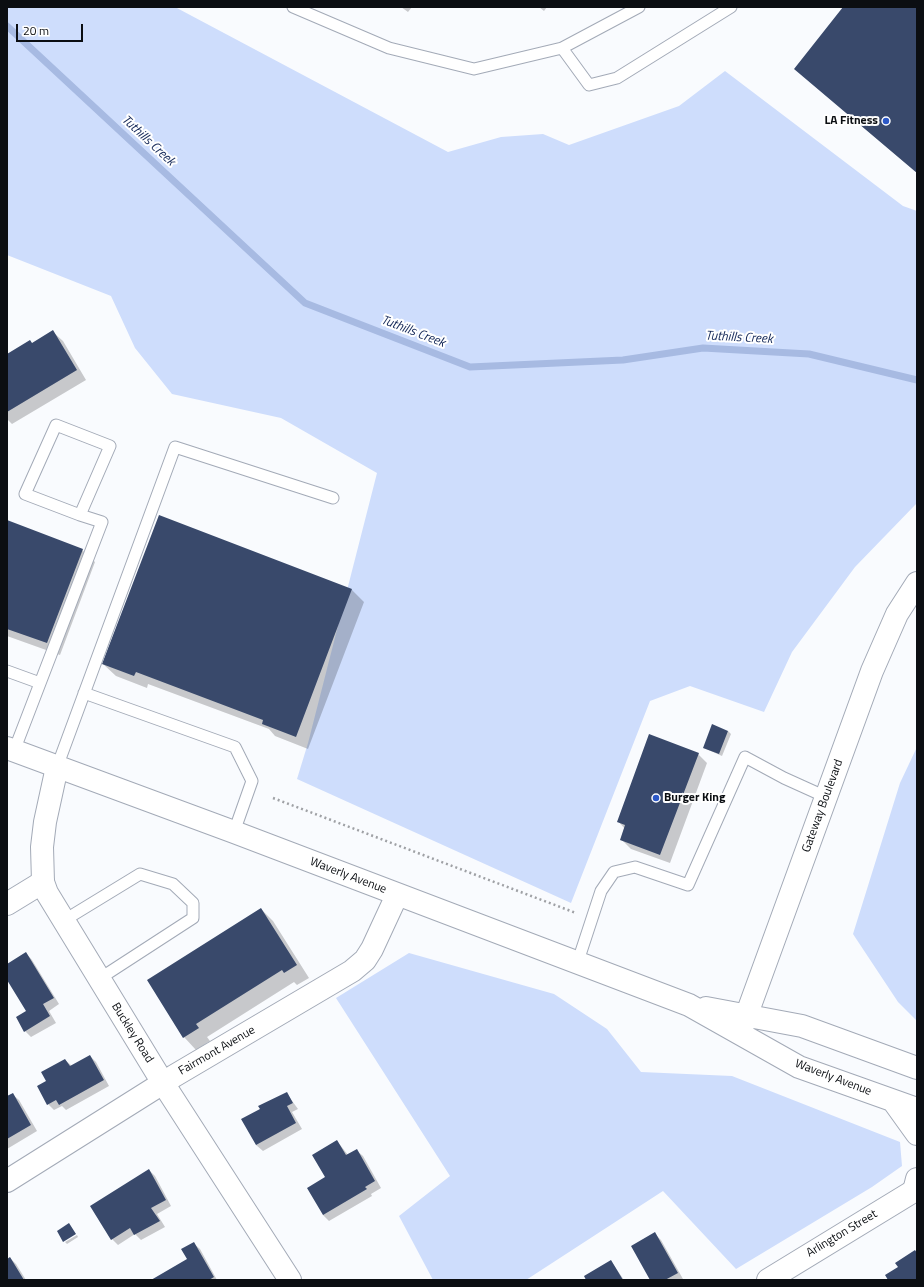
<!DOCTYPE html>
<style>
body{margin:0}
#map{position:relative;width:924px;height:1287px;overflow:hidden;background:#f9fbfe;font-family:"Titillium Web",sans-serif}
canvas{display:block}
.frame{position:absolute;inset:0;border:8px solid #0b0e12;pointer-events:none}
.scale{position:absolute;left:16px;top:24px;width:67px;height:18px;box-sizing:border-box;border:2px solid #0b0e12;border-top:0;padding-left:5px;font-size:12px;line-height:14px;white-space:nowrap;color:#0b0e12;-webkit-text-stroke:3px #fff;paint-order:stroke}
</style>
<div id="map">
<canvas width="924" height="1287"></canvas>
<div class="frame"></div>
<div class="scale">20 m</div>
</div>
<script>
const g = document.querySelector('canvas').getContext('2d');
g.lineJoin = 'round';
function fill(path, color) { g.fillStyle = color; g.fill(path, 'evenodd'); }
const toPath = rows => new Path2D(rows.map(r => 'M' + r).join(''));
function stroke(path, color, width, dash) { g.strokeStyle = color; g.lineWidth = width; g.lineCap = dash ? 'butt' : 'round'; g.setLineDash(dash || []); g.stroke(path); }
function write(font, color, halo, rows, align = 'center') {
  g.font = font + ' "Titillium Web",sans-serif'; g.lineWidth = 4; g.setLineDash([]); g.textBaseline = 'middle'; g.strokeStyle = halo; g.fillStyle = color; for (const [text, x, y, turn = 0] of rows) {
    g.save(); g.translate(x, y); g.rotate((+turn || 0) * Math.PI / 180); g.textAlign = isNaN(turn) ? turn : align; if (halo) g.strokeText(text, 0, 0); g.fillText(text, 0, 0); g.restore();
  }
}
const green = toPath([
 [7,7,175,7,448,152,501,137,543,134,569,145,679,106,725,71,903,206,917,211,917,503,855,567,792,652,764,712,690,686,650,701,571,903,297,779,308,743,377,473,281,418,172,394,135,348,111,296,7,255],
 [917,747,917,1021,898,1002,853,934,900,783],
 [409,953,554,994,607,1029,641,1072,732,1076,900,1142,902,1166,872,1187,736,1269,663,1191,526,1280,433,1280,399,1216,450,1176,336,998]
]);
const shadow = toPath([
 [401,7,412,7,408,12],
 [539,7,547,7,544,11],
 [844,7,917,7,917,173,795,69],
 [53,332,63,341,86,380,12,424,7,419,7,355,33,344],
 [7,521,82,550,95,562,60,655,7,636],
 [352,590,364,602,308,749,275,736,269,729,148,684,147,688,116,676,103,664],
 [728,731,731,734,722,756,704,748],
 [698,754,707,763,670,863,631,849,621,839,625,829,618,821],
 [261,909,273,921,309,978,297,985,294,982,207,1037,210,1041,196,1050,184,1037],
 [26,953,32,960,59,1004,49,1011,56,1023,31,1037,25,1031,27,1011,7,978,7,965],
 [90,1056,96,1062,109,1086,66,1110,62,1106,54,1110,48,1104,47,1081,65,1060,72,1066],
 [12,1094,19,1100,37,1131,7,1149,7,1097],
 [287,1094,298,1109,292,1112,302,1129,263,1151,256,1145,261,1109],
 [337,1141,348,1155,356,1150,363,1156,381,1188,371,1194,372,1196,329,1221,323,1215,326,1177],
 [149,1170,155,1176,171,1206,157,1214,165,1227,141,1240,135,1234,118,1245,112,1239],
 [655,1234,661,1240,683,1279,652,1280],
 [77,1235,78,1237,67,1244,65,1242],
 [193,1243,200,1249,217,1280,153,1280,188,1260],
 [10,1258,16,1264,26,1280,7,1280,7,1260],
 [611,1261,624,1280,587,1280]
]);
const stream = toPath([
 [7,26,305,303,470,367,623,360,703,348,809,354,917,380]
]);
const building = toPath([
 [843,7,917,7,917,173,794,69],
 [53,330,77,370,7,412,7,354,30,340,32,343],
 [159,515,352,589,296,737,262,724,263,720,136,672,134,676,102,664],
 [7,520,83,549,47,643,7,629],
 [712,724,728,731,719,754,703,748],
 [649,734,699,753,660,855,620,840,625,825,617,822],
 [261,908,297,965,284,973,282,970,196,1024,199,1028,183,1038,147,980],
 [26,952,54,998,43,1004,50,1016,24,1032,16,1017,26,1011,7,980,7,964],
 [90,1055,104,1080,59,1105,56,1100,47,1105,37,1086,46,1081,41,1072,65,1059,70,1066],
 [287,1092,293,1103,287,1106,296,1123,256,1145,241,1119,260,1109,258,1106],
 [13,1093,31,1125,7,1139,7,1096],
 [337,1140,346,1155,357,1149,375,1181,365,1187,367,1189,323,1215,307,1188,325,1177,312,1155],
 [149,1169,166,1200,151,1208,160,1221,134,1235,130,1228,111,1240,90,1206],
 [69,1223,76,1234,63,1242,57,1231],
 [655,1232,678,1273,665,1280,650,1280,631,1246],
 [194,1242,214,1277,209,1280,151,1280,187,1259,181,1249],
 [915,1250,917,1253,917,1280,888,1280,885,1275,898,1267,895,1263],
 [10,1257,24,1280,7,1280,7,1259],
 [611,1260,623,1280,586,1280,584,1276]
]);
const path = toPath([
 [273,798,576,913]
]);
const service = toPath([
 [293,7,389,48,474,69,562,48,589,85,617,78,731,7],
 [562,48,639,7],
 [7,671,40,683],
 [84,693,235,747,252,781,234,832],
 [14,751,102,522,80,515,25,494,56,425,110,446,80,515],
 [57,767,175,447,333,498],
 [63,921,140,874,173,884,193,903,193,918,99,979],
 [577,964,601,891,614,872,635,867,688,885,745,757,784,778,826,797]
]);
const minor = toPath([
 [7,904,43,882],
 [740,1033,872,671,897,614,917,583],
 [7,1181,174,1076,352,971,365,960,372,949,397,895],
 [768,1280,917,1189]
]);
const tertiary = toPath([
 [57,767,45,822,42,847,43,882,47,893,163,1083,290,1280]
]);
const primary = toPath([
 [7,748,234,832,689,1005,799,1067,917,1109],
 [706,1008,802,1026,917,1068],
 [894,1102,917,1134],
 [914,1191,917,1179]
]);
const markers = [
 [886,121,4,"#2c58c7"],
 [656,798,4,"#2c58c7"]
];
const poiNames = [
 ["LA Fitness",878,121],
 ["Burger King",664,798,"left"]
];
const streetNames = [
 ["Gateway Boulevard",823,806,-70],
 ["Waverly Avenue",348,876,21],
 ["Buckley Road",132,1033,58],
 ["Fairmont Avenue",217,1051,-30],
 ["Waverly Avenue",833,1078,21],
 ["Arlington Street",842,1234,-31]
];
const waterNames = [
 ["Tuthills Creek",148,141,43],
 ["Tuthills Creek",413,332,21],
 ["Tuthills Creek",739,338,3]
];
fill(green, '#ceddfc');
fill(shadow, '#0003');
stroke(stream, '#a7bae2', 7);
fill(building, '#39496b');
stroke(service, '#a3aab7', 13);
stroke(minor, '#a3aab7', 24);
stroke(tertiary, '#a3aab7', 24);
stroke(primary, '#a3aab7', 24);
stroke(path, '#9fa1a5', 2.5, [2, 3]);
stroke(service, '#fff', 11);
stroke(minor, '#fff', 22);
stroke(tertiary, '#fff', 22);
stroke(primary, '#fff', 22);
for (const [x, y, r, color] of markers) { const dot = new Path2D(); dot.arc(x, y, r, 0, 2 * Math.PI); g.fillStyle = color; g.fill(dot); stroke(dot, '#fff', 1.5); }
write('bold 12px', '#0b0e12', '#fff', poiNames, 'right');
write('12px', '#0b0e12', '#fff', streetNames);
write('italic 13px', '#142858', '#fff', waterNames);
</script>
